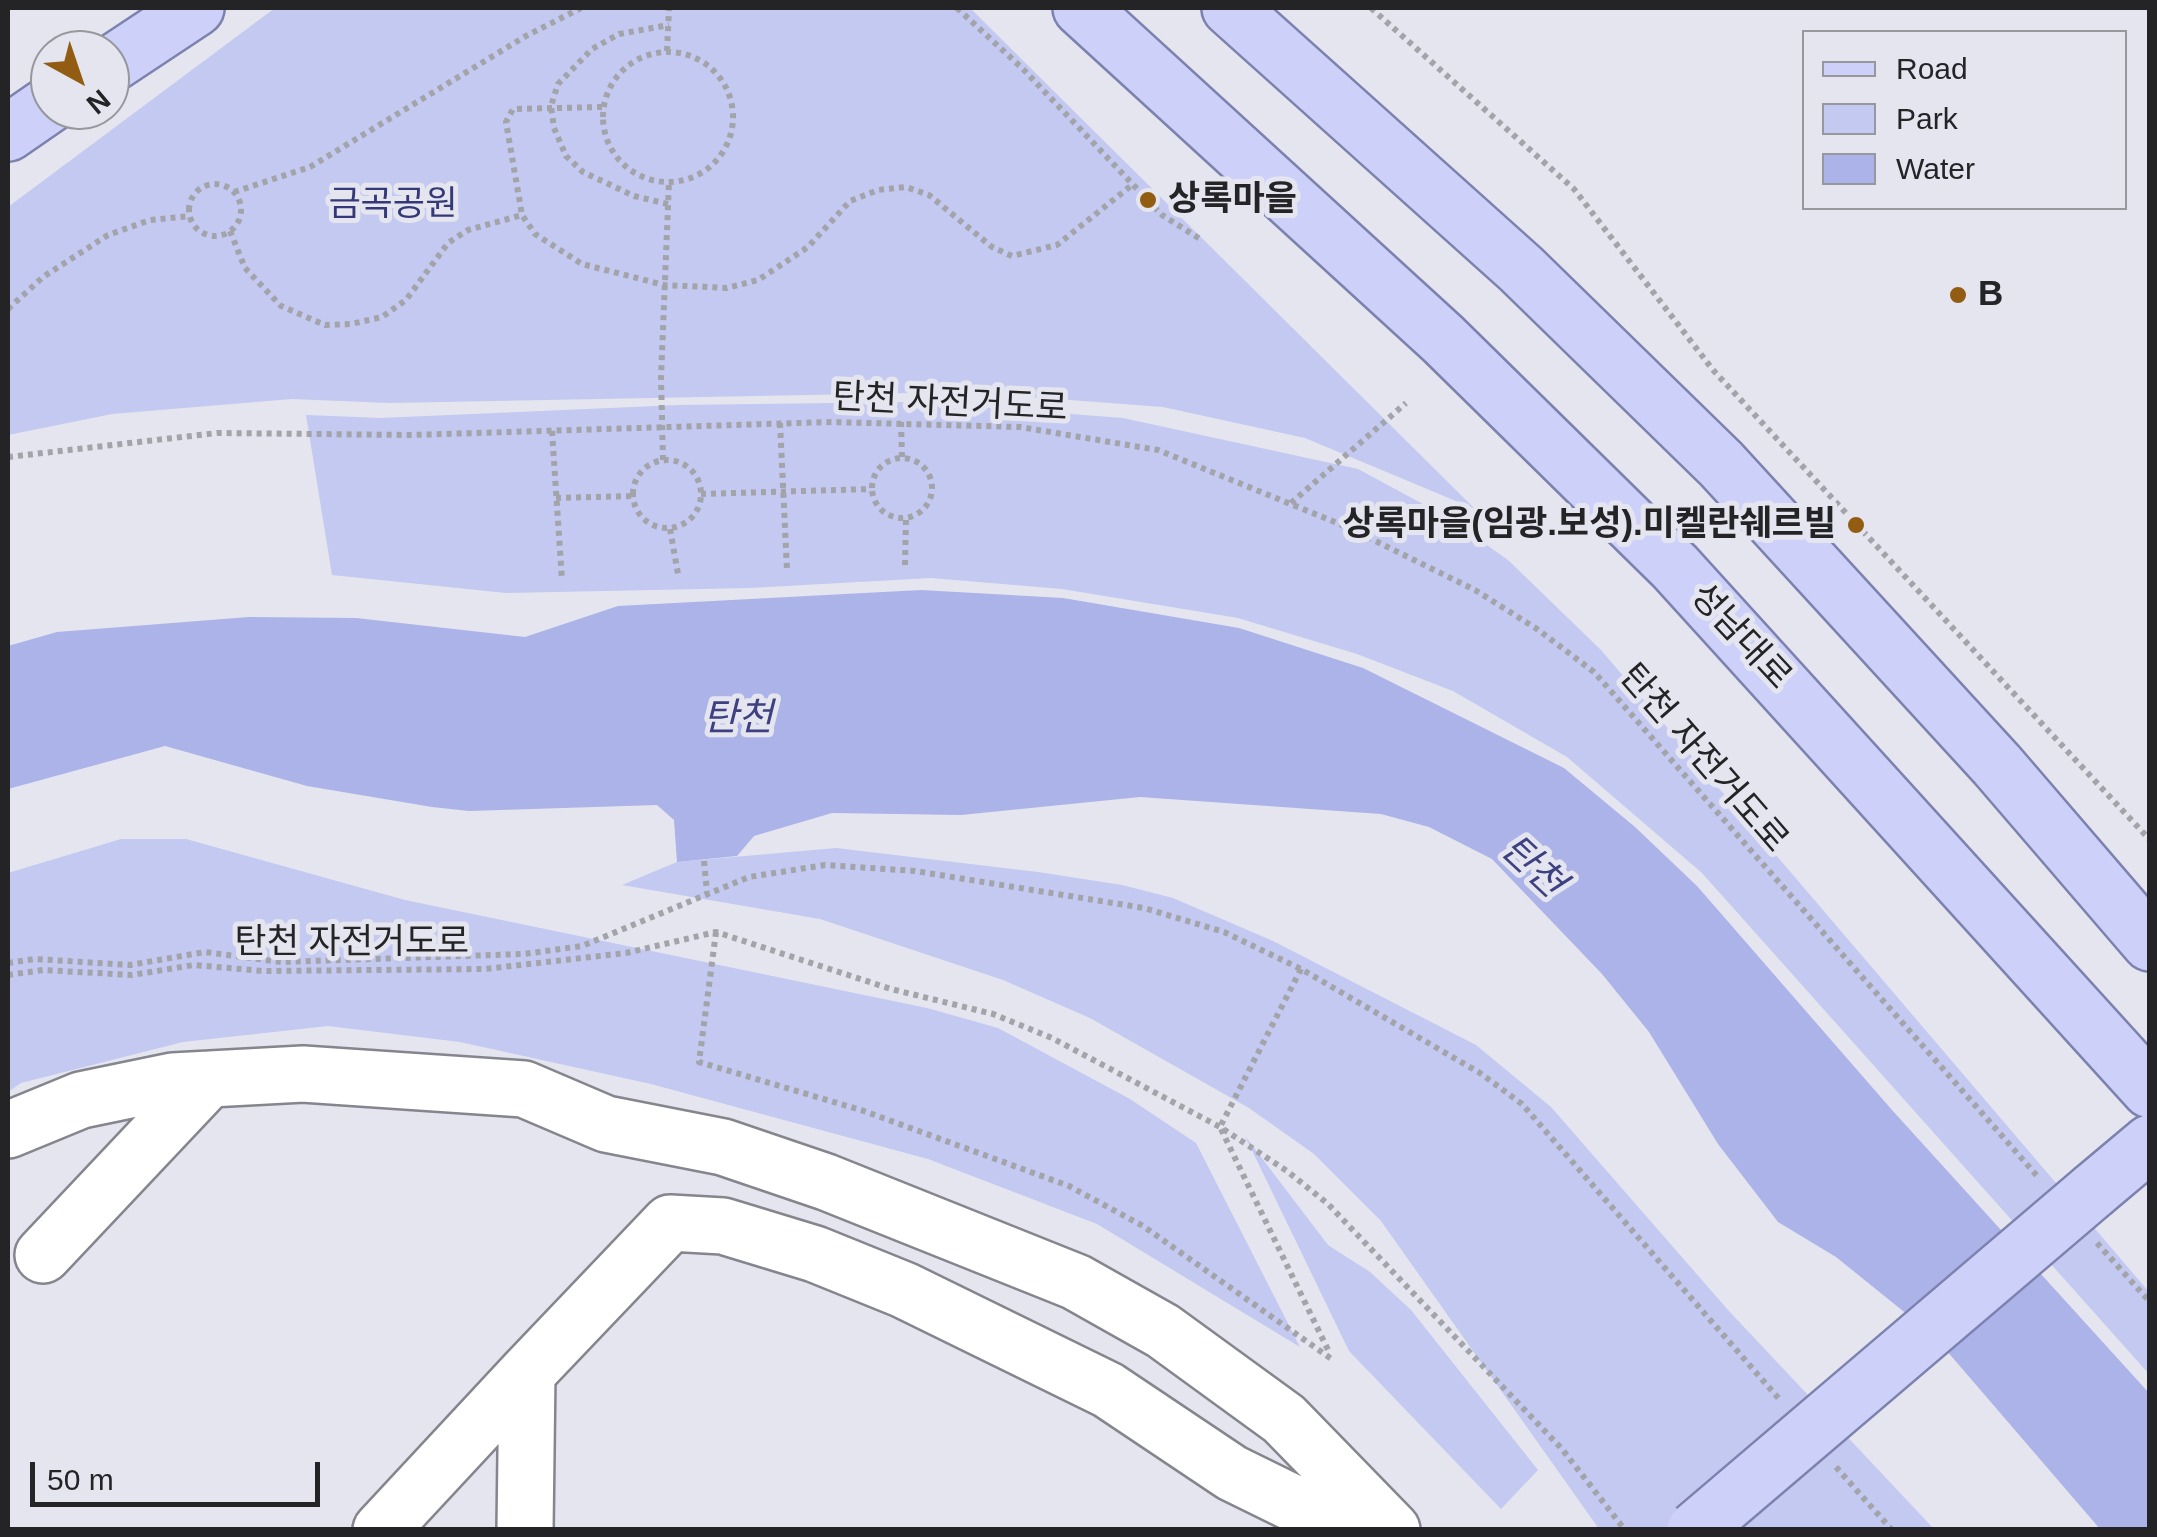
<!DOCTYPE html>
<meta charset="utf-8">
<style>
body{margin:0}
#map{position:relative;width:2157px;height:1537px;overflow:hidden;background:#e4e5ee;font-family:Helvetica,sans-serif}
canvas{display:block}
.frame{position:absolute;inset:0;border:10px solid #242427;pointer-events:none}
.legend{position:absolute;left:1802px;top:30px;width:325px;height:180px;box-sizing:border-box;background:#e4e5ee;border:2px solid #97989e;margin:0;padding:12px 18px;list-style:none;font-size:30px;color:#242427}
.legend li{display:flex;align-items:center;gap:20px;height:50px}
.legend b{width:50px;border:2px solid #97989e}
.north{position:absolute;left:30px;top:30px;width:100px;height:100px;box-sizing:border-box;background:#e4e5ee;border:2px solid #97989e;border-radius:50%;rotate:140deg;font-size:28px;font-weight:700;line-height:40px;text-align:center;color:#242427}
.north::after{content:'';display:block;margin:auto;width:35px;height:45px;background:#925c12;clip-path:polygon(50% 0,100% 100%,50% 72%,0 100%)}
.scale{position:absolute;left:30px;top:1462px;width:290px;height:45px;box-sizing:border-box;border:5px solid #242427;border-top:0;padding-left:12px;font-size:30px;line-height:35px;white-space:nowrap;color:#242427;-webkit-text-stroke:8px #e4e5ee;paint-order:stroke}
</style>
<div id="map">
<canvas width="2157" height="1537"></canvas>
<div class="frame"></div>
<ul class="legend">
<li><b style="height:12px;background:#cdd1fa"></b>Road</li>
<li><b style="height:28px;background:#c3c9f0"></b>Park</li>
<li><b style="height:28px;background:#abb3e8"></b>Water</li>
</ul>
<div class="north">N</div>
<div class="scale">50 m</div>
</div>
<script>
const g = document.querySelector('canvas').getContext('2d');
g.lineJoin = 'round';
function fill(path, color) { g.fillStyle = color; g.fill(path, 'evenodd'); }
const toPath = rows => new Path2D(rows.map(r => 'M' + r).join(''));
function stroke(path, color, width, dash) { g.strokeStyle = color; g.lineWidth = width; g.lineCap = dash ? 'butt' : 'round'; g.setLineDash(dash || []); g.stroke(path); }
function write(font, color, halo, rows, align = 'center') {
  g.font = font + ' Helvetica,"Noto Sans KR",sans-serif'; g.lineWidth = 10; g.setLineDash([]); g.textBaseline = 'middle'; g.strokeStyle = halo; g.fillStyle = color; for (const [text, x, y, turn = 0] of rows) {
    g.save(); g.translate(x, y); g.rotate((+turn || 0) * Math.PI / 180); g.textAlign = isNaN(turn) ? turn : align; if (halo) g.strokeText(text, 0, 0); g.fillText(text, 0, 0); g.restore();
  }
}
const green = toPath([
 [275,8,970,8,1475,509,1305,438,1163,407,964,392,389,403,292,399,112,414,8,435,8,207],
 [914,402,1123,418,1358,469,1447,517,1508,560,1601,650,2149,1292,2149,1374,1702,873,1567,757,1453,691,1357,654,1238,618,1062,589,931,578,750,588,506,593,332,575,306,415,381,418,679,405],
 [121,839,186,839,405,900,927,1008,998,1028,1130,1099,1196,1143,1300,1347,1097,1224,928,1159,651,1084,460,1042,328,1026,183,1042,21,1083,8,1092,8,873],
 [836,848,1038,872,1122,885,1173,898,1273,941,1476,1045,1551,1107,1728,1310,1934,1529,1599,1529,1381,1221,1314,1154,1249,1108,1090,1018,1003,980,820,919,622,885,677,862],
 [1245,1136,1328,1245,1370,1272,1411,1310,1538,1470,1501,1509,1349,1351]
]);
const water = toPath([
 [921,590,1063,598,1239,628,1363,668,1564,768,1635,827,1697,886,1892,1110,2149,1393,2149,1529,2100,1529,1934,1336,1836,1257,1778,1222,1718,1144,1649,1032,1602,974,1492,859,1429,827,1381,814,1140,797,961,815,832,813,754,836,737,856,677,862,674,820,657,805,469,811,432,807,307,786,165,746,8,789,8,646,57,632,249,617,356,618,525,637,618,606]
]);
const path = toPath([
 [957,8,1023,69,1162,215,1200,239],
 [1371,8,1574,189,1713,370,2150,840],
 [667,51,669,8],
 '603 117a65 65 0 1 1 130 0a65 65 0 1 1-130 0Z',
 [602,107,513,109,506,122,522,215,535,234,582,264,664,285,727,288,758,280,808,247,850,201,878,190,906,187,929,195,992,247,1012,256,1057,245,1132,185],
 '189 210a26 26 0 1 1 52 0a26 26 0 1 1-52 0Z',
 [234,192,310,167,526,36,581,8],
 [668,204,634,196,583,172,566,156,554,128,551,106,558,84,592,49,619,34,669,25],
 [230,231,245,268,281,306,325,325,351,324,382,317,406,300,448,243,468,230,522,215],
 [8,309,43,277,108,235,150,220,190,216],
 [901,422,902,458],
 [780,423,787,570],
 [552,431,562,580],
 [8,457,217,433,412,435,831,422,1020,427,1158,450,1347,527,1475,590,1537,629,1594,672,2039,1178],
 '872 488a30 30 0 1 1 60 0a30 30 0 1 1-60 0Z',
 '633 494a34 34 0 1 1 68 0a34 34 0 1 1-68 0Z',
 [663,460,661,378,669,182],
 [701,494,871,489],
 [556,498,633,496],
 [1291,503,1406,403],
 [670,529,678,574],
 [905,565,906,518],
 [704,861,707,892],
 [716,932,699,1062,864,1111,1069,1186,1143,1226,1333,1360],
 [8,963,35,959,130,965,205,952,281,962,524,954,582,946,749,877,825,865,915,871,1144,908,1224,932,1301,969,1480,1073,1522,1104,1780,1400],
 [1301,969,1220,1127,1330,1354],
 [8,975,43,970,132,975,194,965,263,971,485,969,626,953,716,932,891,989,993,1014,1052,1038,1220,1127,1287,1171,1328,1204,1562,1449,1625,1530],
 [2097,1243,2150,1302],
 [1836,1467,1892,1530]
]);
const minor = toPath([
 [8,1130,81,1100,173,1081,303,1074,524,1089,606,1124,723,1147,826,1182,1076,1282,1163,1331,1284,1419,1392,1530],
 [43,1255,209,1079],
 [381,1530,527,1373],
 [525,1530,527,1373,670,1223,723,1226,815,1254,904,1290,1108,1390,1232,1473,1348,1530]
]);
const major = toPath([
 [1081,8,1443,339,1675,567,2150,1090],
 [1230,8,1521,269,1721,464,1997,765,2150,943],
 [110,65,196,8],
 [8,133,50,104],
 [2094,1190,2150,1143]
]);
const majorBridge = toPath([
 [1695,1530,2094,1190]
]);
const markers = [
 [1148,200,10,"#925c12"],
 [1958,295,10,"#925c12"],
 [1856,525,10,"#925c12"]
];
const poiNames = [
 ["상록마을",1168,200],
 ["B",1978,295],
 ["상록마을(임광.보성).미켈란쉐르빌",1836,525,"right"]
];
const parkNames = [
 ["금곡공원",393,205]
];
const streetNames = [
 ["탄천 자전거도로",950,404,3],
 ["성남대로",1740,637,47],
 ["탄천 자전거도로",1703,759,49],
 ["탄천 자전거도로",352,943]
];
const waterNames = [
 ["탄천",738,719],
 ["탄천",1532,867,43]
];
fill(green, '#c3c9f0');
fill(water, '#abb3e8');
stroke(minor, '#84858d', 60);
stroke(major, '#7c81ae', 60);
stroke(path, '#a3a3aa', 6, [5, 5]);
stroke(minor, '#fff', 55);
stroke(major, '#cdd1fa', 55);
stroke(majorBridge, '#7c81ae', 60, []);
stroke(majorBridge, '#cdd1fa', 55);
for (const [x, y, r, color] of markers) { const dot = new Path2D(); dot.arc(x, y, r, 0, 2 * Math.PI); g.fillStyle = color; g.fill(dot); stroke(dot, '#e4e5ee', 4); }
write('bold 35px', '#242427', '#e4e5ee', poiNames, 'left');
write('35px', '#353878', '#e4e5ee', parkNames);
write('35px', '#242427', '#e4e5ee', streetNames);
write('italic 38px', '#3d4181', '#e4e5ee', waterNames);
</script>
